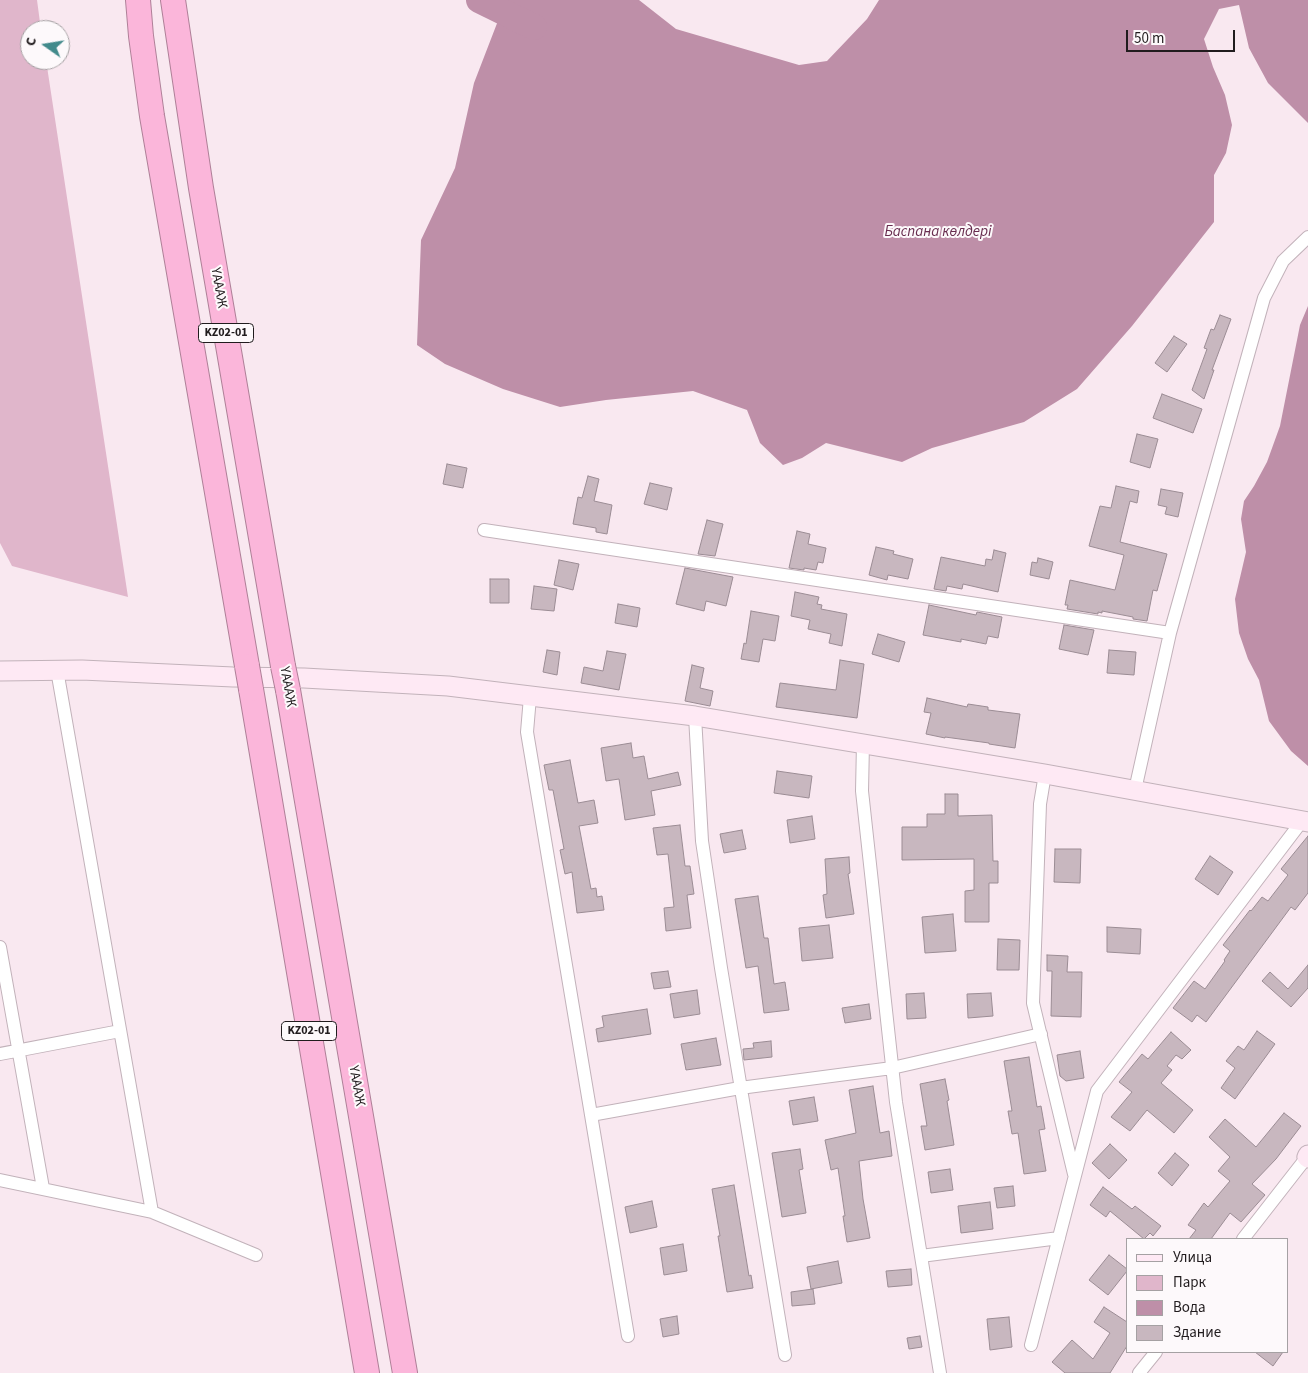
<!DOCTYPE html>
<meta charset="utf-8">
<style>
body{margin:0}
#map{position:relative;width:1308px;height:1373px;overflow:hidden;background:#f9e8f0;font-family:"Source Sans 3",sans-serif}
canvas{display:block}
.legend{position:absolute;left:1126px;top:1238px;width:162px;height:115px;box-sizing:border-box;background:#fdf9fb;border:1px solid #a5a1a3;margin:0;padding:6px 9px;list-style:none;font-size:15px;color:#211c1e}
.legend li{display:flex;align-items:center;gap:10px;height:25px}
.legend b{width:25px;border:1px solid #a5a1a3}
.north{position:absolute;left:20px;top:20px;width:50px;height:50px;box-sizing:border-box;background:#fdf9fb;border:1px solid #a5a1a3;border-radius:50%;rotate:283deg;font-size:14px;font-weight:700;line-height:20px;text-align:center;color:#211c1e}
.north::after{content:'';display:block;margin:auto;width:18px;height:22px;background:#428a8b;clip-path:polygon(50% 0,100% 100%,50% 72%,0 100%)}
.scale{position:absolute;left:1126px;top:30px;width:109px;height:22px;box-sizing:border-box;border:2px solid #211c1e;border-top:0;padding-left:6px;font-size:15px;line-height:18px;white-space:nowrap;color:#211c1e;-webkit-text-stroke:4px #fdf9fb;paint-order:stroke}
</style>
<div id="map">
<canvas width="1308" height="1373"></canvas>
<ul class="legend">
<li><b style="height:6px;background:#fee9f4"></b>Улица</li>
<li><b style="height:14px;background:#e0b6cb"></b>Парк</li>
<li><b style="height:14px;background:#be8fa8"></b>Вода</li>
<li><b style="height:14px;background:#c8b7bf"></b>Здание</li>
</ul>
<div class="north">С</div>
<div class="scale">50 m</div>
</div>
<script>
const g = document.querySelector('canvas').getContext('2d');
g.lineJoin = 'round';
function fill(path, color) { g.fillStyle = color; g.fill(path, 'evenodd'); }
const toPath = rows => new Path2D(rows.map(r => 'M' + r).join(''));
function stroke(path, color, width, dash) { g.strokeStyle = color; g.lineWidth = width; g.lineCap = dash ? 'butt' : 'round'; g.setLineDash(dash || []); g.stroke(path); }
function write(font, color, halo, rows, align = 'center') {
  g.font = font + ' "Source Sans 3",sans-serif'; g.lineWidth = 4; g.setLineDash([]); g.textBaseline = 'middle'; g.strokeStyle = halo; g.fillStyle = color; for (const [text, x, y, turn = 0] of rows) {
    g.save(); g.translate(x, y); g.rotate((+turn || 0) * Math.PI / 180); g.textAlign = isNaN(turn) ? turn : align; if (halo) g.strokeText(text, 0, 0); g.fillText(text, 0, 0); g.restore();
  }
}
const green = toPath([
 [0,0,37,0,41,30,30,30,30,60,46,60,128,597,12,566,0,543]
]);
const water = toPath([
 [506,0,639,0,676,29,799,65,827,61,867,19,879,0,1308,0,1308,123,1268,83,1249,48,1239,5,1219,9,1204,39,1213,67,1225,95,1232,125,1226,153,1214,175,1214,222,1132,326,1077,389,1024,422,932,448,902,462,826,443,802,458,783,465,760,443,747,410,693,391,606,400,560,407,503,389,445,364,417,345,421,240,455,168,474,83],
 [1308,306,1308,766,1291,751,1269,721,1259,680,1248,659,1239,633,1235,599,1246,552,1241,519,1244,501,1254,486,1267,462,1280,426,1300,325]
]);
const river = toPath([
 [479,0,534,27]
]);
const building = toPath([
 [1220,315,1231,319,1212,370,1214,370,1204,399,1192,390,1207,349,1204,348,1211,329,1214,330,1220,315],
 [1174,336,1187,344,1167,372,1155,363,1174,336],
 [1162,394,1202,409,1193,433,1153,418,1162,394],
 [1137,434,1158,439,1150,468,1130,462,1137,434],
 [447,464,467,468,463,488,443,484,447,464],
 [588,476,599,479,594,501,612,505,607,534,596,532,596,528,573,524,578,497,582,498,588,476],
 [650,483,672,488,667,510,644,504,650,483],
 [1116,486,1139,491,1137,503,1130,501,1120,542,1167,554,1157,591,1153,590,1147,621,1133,619,1133,617,1102,611,1102,613,1098,612,1098,614,1067,609,1068,605,1065,605,1070,580,1115,590,1124,555,1089,546,1100,506,1111,508,1116,486],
 [1161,489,1183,493,1178,517,1165,514,1167,507,1158,505,1161,489],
 [707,520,723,524,715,556,698,554,707,520],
 [797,531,810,534,808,544,826,548,823,563,818,562,816,570,804,568,804,570,789,568,797,531],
 [876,547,894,551,893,554,913,559,908,579,888,575,887,580,869,575,876,547],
 [994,550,1006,553,998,592,963,584,962,589,947,586,946,591,934,589,941,557,985,566,986,559,992,560,994,550],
 [1038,558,1053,562,1049,579,1030,575,1032,562,1037,563,1038,558],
 [559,560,579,564,573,590,554,585,559,560],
 [685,568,733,577,726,606,706,601,704,611,676,604,685,568],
 [490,579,509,579,509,603,490,603,490,579],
 [534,586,557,589,554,611,531,609,534,586],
 [795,592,819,597,817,604,822,605,821,609,847,614,842,646,829,643,831,634,808,629,810,620,791,616,795,592],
 [618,604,640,608,637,627,615,623,618,604],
 [929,605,976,615,977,612,1002,617,998,638,988,636,986,644,961,639,961,642,923,635,929,605],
 [751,611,779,616,775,641,763,639,759,662,741,659,744,643,746,644,751,611],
 [1064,625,1094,630,1088,655,1059,649,1064,625],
 [878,634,905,642,899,662,872,654,878,634],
 [547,650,560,652,557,675,543,672,547,650],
 [1109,650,1136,652,1134,675,1107,673,1109,650],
 [607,651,626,654,619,690,581,683,584,667,603,671,607,651],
 [840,660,864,664,857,718,776,707,780,683,836,690,840,660],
 [692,665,704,668,700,688,713,691,710,706,685,701,692,665],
 [927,698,967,707,968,704,988,707,988,710,1020,714,1015,748,989,744,989,743,945,737,945,738,926,734,931,713,924,712,927,698],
 [631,743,633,758,644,756,648,779,678,772,681,785,651,791,655,815,625,820,619,779,606,781,601,748,631,743],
 [570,760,578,803,594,800,598,823,579,826,591,889,596,888,597,897,602,896,604,910,577,913,572,872,565,874,560,850,564,849,553,790,549,790,544,765,570,760],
 [777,771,812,776,809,798,774,793,777,771],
 [945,794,958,794,958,816,992,815,993,861,998,861,998,883,989,883,989,922,965,922,965,891,974,890,974,859,902,860,902,827,927,827,927,814,945,814,945,794],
 [812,816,815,839,790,843,787,820,812,816],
 [680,825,685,866,690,866,694,894,687,895,691,928,666,931,664,908,674,907,668,854,657,855,653,828,680,825],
 [742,830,746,849,724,853,720,834,742,830],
 [1308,836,1308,893,1295,910,1291,907,1206,1022,1197,1015,1192,1022,1173,1008,1194,981,1205,989,1225,961,1224,960,1230,951,1223,945,1250,910,1251,911,1262,897,1268,901,1288,875,1281,869,1308,836],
 [1055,849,1081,849,1080,883,1054,882,1055,849],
 [1210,856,1233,872,1218,895,1195,879,1210,856],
 [849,857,850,873,848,874,854,914,826,918,823,895,827,894,825,859,849,857],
 [758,896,764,938,768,938,774,984,785,982,789,1010,764,1013,758,966,746,968,735,899,758,896],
 [953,914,956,951,925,953,922,917,953,914],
 [829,925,833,958,802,961,799,928,829,925],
 [1107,927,1141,929,1140,954,1107,952,1107,927],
 [998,939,1020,940,1019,970,997,970,998,939],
 [1047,955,1068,956,1067,972,1082,972,1081,1017,1051,1016,1052,971,1047,971,1047,955],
 [1308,965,1308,988,1291,1007,1262,981,1270,972,1288,989,1308,965],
 [668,971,671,987,654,989,651,973,668,971],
 [697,990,700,1014,674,1018,670,994,697,990],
 [924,993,926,1018,907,1019,906,994,924,993],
 [991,993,993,1016,968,1018,967,994,991,993],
 [869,1004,871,1019,845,1023,842,1008,869,1004],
 [647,1009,651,1034,598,1042,596,1029,604,1027,602,1016,647,1009],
 [1257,1031,1275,1044,1235,1099,1221,1088,1235,1068,1226,1061,1238,1046,1244,1050,1257,1031],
 [1171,1032,1191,1050,1182,1059,1176,1055,1167,1066,1172,1070,1161,1083,1193,1110,1174,1133,1147,1110,1130,1131,1111,1117,1132,1092,1119,1082,1142,1054,1148,1059,1171,1032],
 [716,1038,721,1065,686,1070,681,1044,716,1038],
 [771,1041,772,1057,744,1060,743,1049,754,1048,753,1043,771,1041],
 [1080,1051,1084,1078,1066,1081,1060,1076,1057,1055,1080,1051],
 [1029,1057,1037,1107,1041,1106,1045,1129,1039,1130,1046,1171,1024,1174,1018,1133,1012,1134,1008,1111,1012,1111,1004,1061,1029,1057],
 [945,1079,949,1100,947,1101,954,1145,925,1150,921,1126,927,1126,920,1084,945,1079],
 [873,1086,880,1133,889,1131,892,1156,859,1161,863,1199,870,1238,847,1242,843,1216,845,1216,838,1168,831,1170,825,1140,856,1133,849,1090,873,1086],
 [814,1097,818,1121,793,1125,789,1101,814,1097],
 [1284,1113,1301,1126,1276,1159,1252,1184,1265,1195,1241,1222,1230,1213,1211,1239,1189,1239,1196,1230,1188,1225,1204,1203,1208,1207,1230,1181,1218,1171,1230,1157,1209,1137,1225,1119,1256,1147,1284,1113],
 [1110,1144,1127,1160,1109,1179,1092,1163,1110,1144],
 [800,1149,803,1169,799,1170,806,1213,782,1217,772,1153,800,1149],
 [1175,1153,1189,1165,1172,1186,1158,1173,1175,1153],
 [950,1169,953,1190,931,1193,928,1172,950,1169],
 [734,1185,749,1276,751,1275,753,1288,727,1292,718,1236,720,1236,712,1189,734,1185],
 [1013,1186,1015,1206,997,1208,994,1188,1013,1186],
 [1103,1187,1132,1209,1135,1206,1161,1226,1153,1236,1150,1233,1144,1239,1110,1211,1106,1217,1090,1205,1103,1187],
 [652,1201,657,1227,630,1233,625,1207,652,1201],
 [990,1202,993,1229,961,1233,958,1206,990,1202],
 [683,1244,687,1271,664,1275,660,1248,683,1244],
 [1109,1255,1127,1269,1127,1271,1108,1295,1089,1280,1109,1255],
 [838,1261,842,1283,811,1289,807,1267,838,1261],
 [911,1269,912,1285,888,1287,886,1271,911,1269],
 [813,1289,815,1304,792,1306,791,1292,813,1289],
 [1104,1307,1127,1322,1127,1346,1110,1373,1065,1373,1052,1362,1072,1340,1093,1359,1110,1333,1094,1322,1104,1307],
 [677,1316,679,1334,663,1337,660,1319,677,1316],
 [1009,1317,1012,1347,990,1350,987,1319,1009,1317],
 [920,1336,922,1347,909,1349,907,1338,920,1336],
 [1255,1352,1283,1352,1273,1366,1255,1352]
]);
const street = toPath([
 [484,530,1170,633],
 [57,670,152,1212],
 [530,697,527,732,628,1336],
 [695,716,702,841,721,968,785,1355],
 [863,743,862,791,896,1102,940,1373],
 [1045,774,1040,804,1033,1003,1074,1174],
 [1135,790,1170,633,1264,298,1283,261,1308,237],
 [0,947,43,1188],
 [0,1054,120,1031],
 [591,1115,740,1088,892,1068,1041,1034],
 [0,1180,152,1212,256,1255],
 [1243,1239,1307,1157],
 [921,1256,1059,1238],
 [1031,1345,1097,1091,1302,821],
 [1139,1373,1156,1352]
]);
const secondary = toPath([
 [0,671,82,670,233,677,304,678,448,686,695,716,1045,774,1308,822],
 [1308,1155,1307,1157,1308,1158]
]);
const highway = toPath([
 [138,0,141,36,152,116,247,666],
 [173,0,201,188,283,666],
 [251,689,367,1373],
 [288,690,405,1373]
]);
const highwayBridge = toPath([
 [247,666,251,689],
 [283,666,288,690]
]);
const shields = [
 [226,333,55],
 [309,1031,55]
];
const shieldNames = [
 ["KZ02-01",226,333],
 ["KZ02-01",309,1031]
];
const streetNames = [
 ["ҮАААЖ",218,288,80],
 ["ҮАААЖ",287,687,80],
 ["ҮАААЖ",356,1086,80]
];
const waterNames = [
 ["Баспана көлдері",938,233]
];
fill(green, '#e0b6cb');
fill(water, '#be8fa8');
stroke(river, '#be8fa8', 26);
fill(building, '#c8b7bf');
stroke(building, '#9b8c94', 1);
stroke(street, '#c2b2ba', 14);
stroke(secondary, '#c2b2ba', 21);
stroke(highway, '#af8098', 26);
stroke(street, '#fff', 12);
stroke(secondary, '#fee9f4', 19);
stroke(highway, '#fbb6da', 24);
stroke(highwayBridge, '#af8098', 26, []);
stroke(highwayBridge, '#fbb6da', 24);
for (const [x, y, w] of shields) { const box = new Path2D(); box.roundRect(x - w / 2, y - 9.5, w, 19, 4); g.fillStyle = '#fdf9fb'; g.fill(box); stroke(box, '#211c1e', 1); }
write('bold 12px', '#211c1e', null, shieldNames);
write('14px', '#211c1e', '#fdf9fb', streetNames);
write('italic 15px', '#682d4f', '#fdf9fb', waterNames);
</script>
